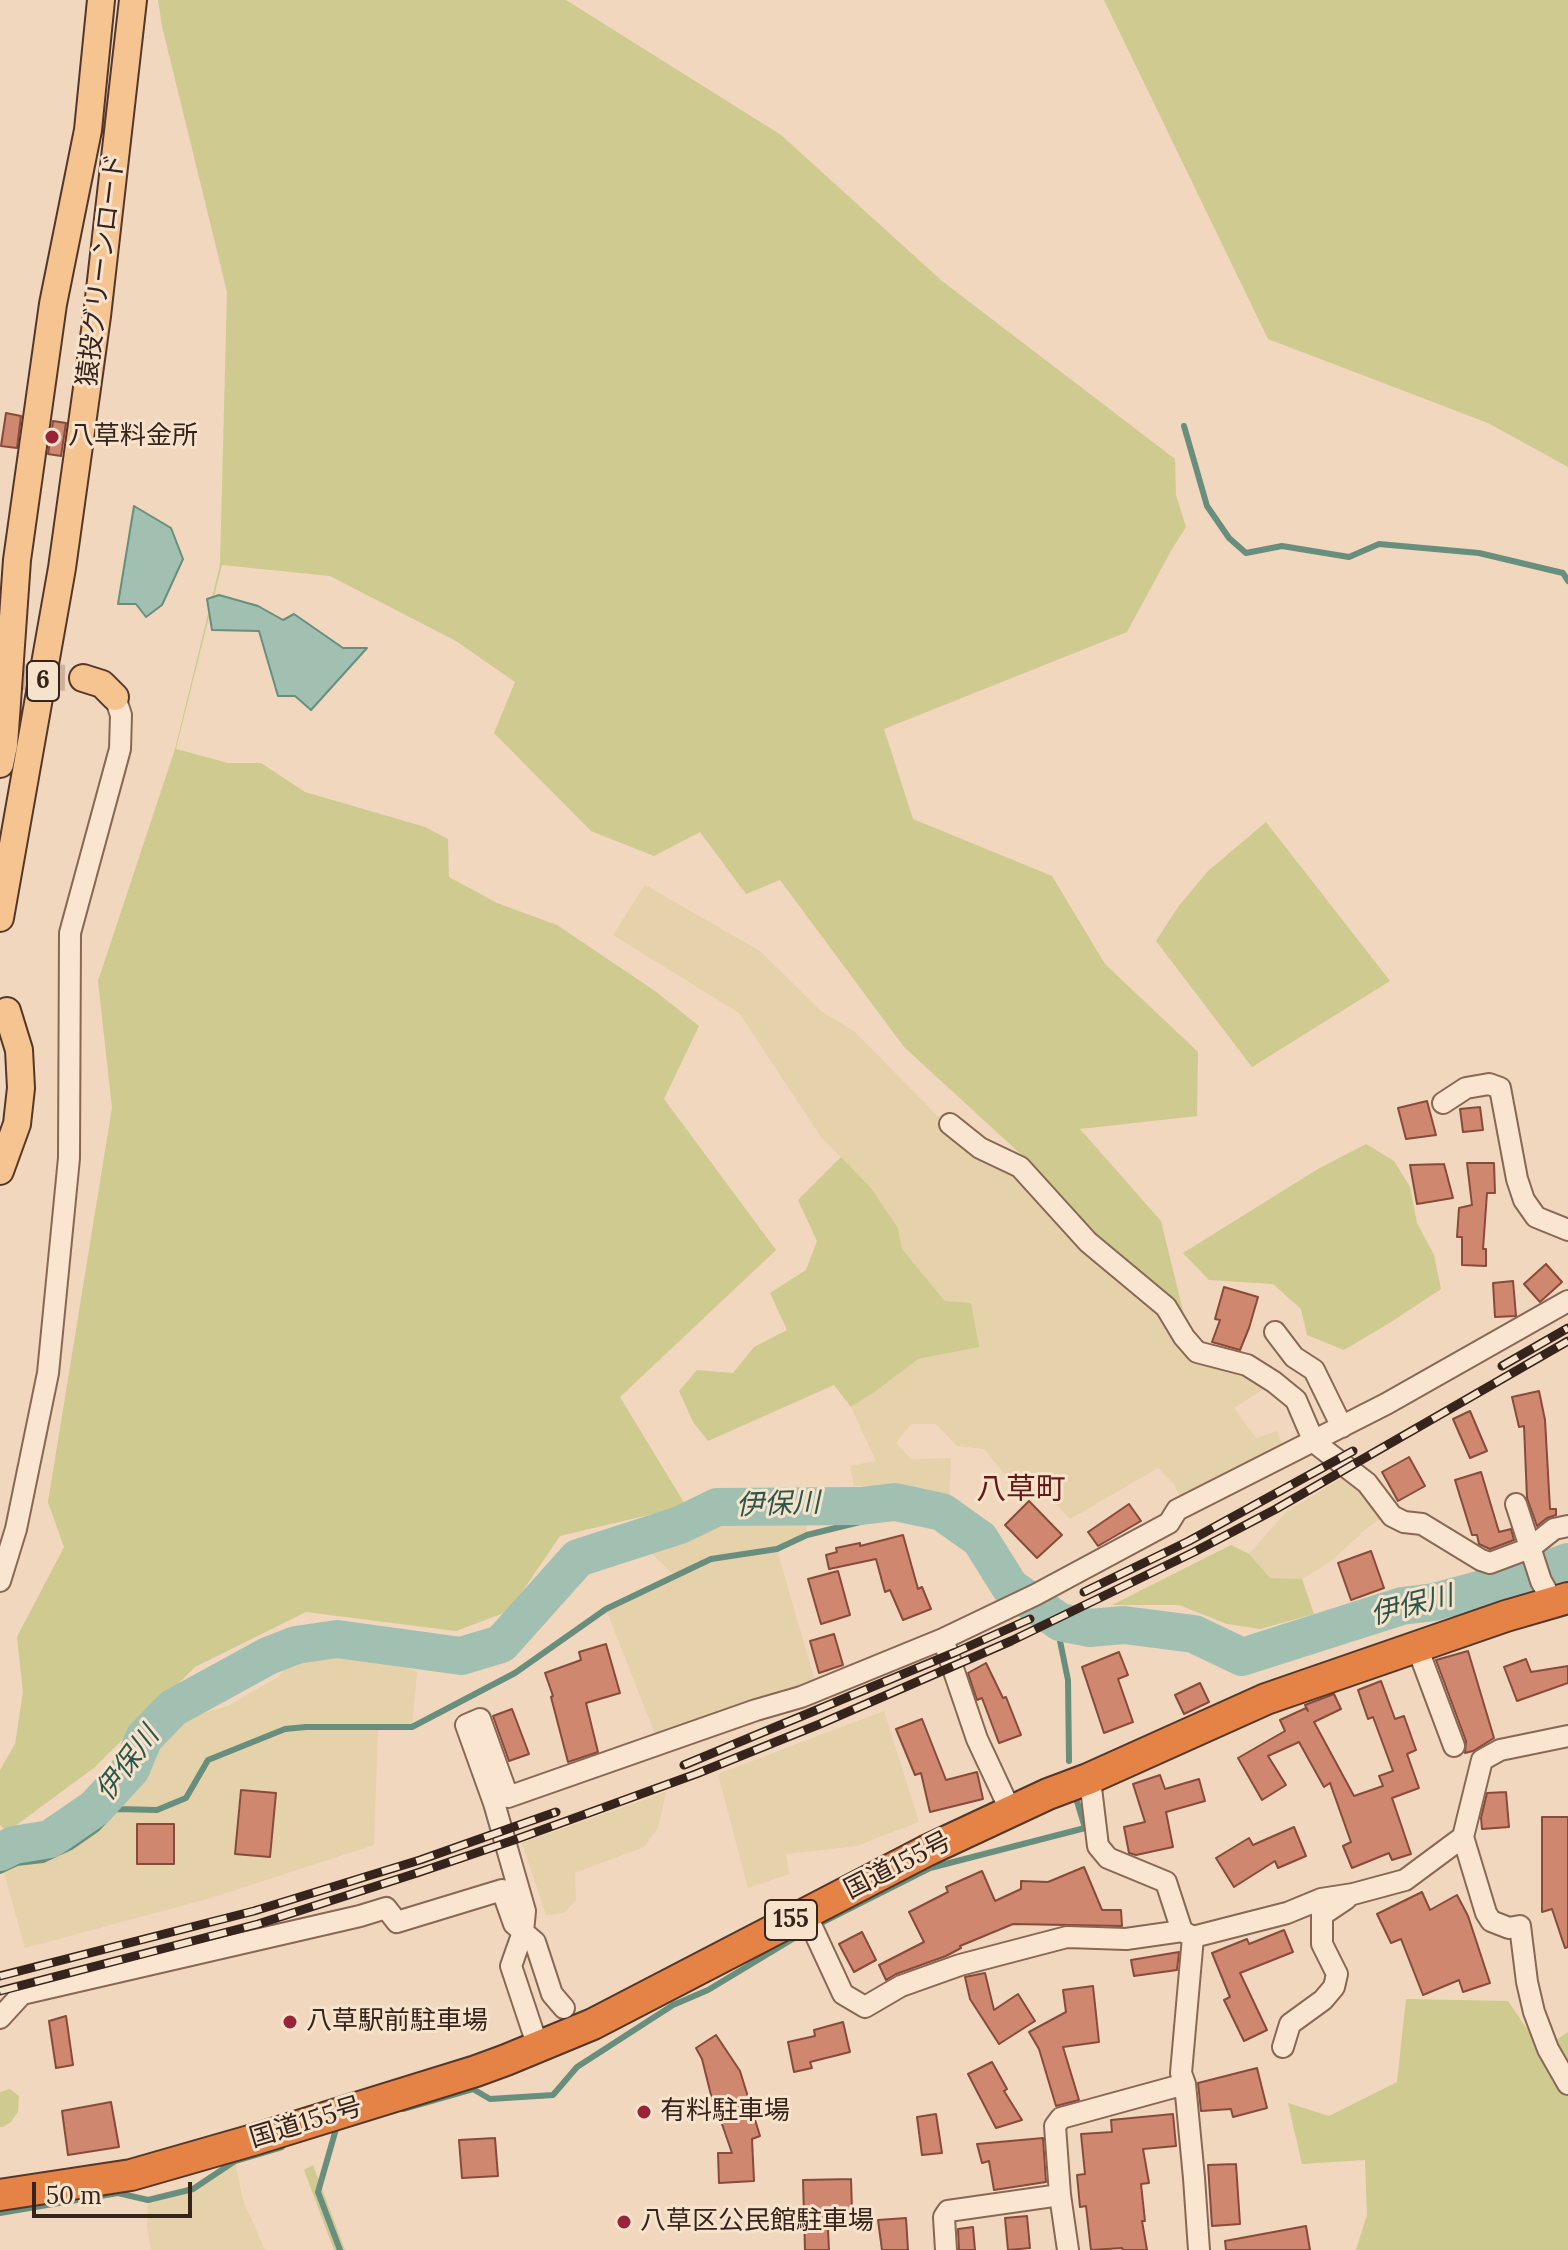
<!DOCTYPE html>
<meta charset="utf-8">
<style>
body{margin:0}
#map{position:relative;width:1568px;height:2250px;overflow:hidden;background:#f0d7bd;font-family:Lora,serif}
canvas{display:block}
.scale{position:absolute;left:32px;top:2182px;width:160px;height:36px;box-sizing:border-box;border:4px solid #36231b;border-top:0;padding-left:10px;font-size:24px;line-height:28px;white-space:nowrap;color:#36231b;-webkit-text-stroke:6px #f7e3cc;paint-order:stroke}
</style>
<div id="map">
<canvas width="1568" height="2250"></canvas>
<div class="scale">50 m</div>
</div>
<script>
const g = document.querySelector('canvas').getContext('2d');
g.lineJoin = 'round';
function fill(path, color) { g.fillStyle = color; g.fill(path, 'evenodd'); }
const toPath = rows => new Path2D(rows.map(r => 'M' + r).join(''));
function stroke(path, color, width, dash) { g.strokeStyle = color; g.lineWidth = width; g.lineCap = dash ? 'butt' : 'round'; g.setLineDash(dash || []); g.stroke(path); }
function write(font, color, halo, rows, align = 'center') {
  g.font = font + ' Lora,"Noto Sans JP",serif'; g.lineWidth = 6; g.setLineDash([]); g.textBaseline = 'middle'; g.strokeStyle = halo; g.fillStyle = color; for (const [text, x, y, turn = 0] of rows) {
    g.save(); g.translate(x, y); g.rotate((+turn || 0) * Math.PI / 180); g.textAlign = isNaN(turn) ? turn : align; if (halo) g.strokeText(text, 0, 0); g.fillText(text, 0, 0); g.restore();
  }
}
const farmland = toPath([
 [645,885,760,951,821,1011,855,1032,951,1130,1041,1190,1184,1337,1274,1382,1234,1408,1256,1438,1277,1431,1286,1454,1184,1507,1174,1484,1158,1468,1070,1519,1033,1479,1015,1487,984,1449,957,1446,936,1424,911,1424,896,1443,911,1459,951,1458,949,1499,926,1489,902,1486,854,1486,850,1466,876,1461,851,1407,876,1391,918,1359,978,1347,945,1301,902,1249,898,1228,871,1188,821,1137,739,1013,613,935],
 [1350,1473,1382,1517,1365,1530,1330,1562,1302,1579,1270,1578,1249,1554,1286,1512],
 [807,1517,807,1535,777,1550,815,1681,655,1734,606,1609,675,1576,650,1552,718,1524],
 [302,1651,381,1655,417,1672,412,1727,378,1726,374,1845,207,1899,25,1948,3,1869,17,1863,43,1860,71,1847,97,1829,132,1793,163,1739,193,1716,228,1706,278,1677],
 [884,1711,919,1822,856,1846,786,1854,789,1874,748,1888,718,1774],
 [666,1792,658,1828,644,1847,575,1873,576,1900,564,1913,546,1915,522,1843],
 [235,2161,243,2200,265,2250,151,2250,147,2227,148,2200,193,2189]
]);
const green = toPath([
 [158,0,566,0,781,135,942,281,1175,459,1176,495,1186,527,1172,549,1127,632,884,729,913,819,1052,876,1105,964,1198,1052,1197,1116,1080,1129,1161,1221,1184,1315,1081,1221,1037,1169,904,1047,780,880,746,894,700,832,654,856,591,831,494,733,515,682,456,641,330,576,222,565,176,749,228,763,261,763,305,792,425,827,448,839,449,877,497,903,557,925,655,991,699,1026,664,1099,776,1250,620,1397,686,1506,560,1536,509,1611,456,1631,306,1612,195,1667,95,1767,7,1832,0,1825,0,1770,15,1744,23,1692,17,1637,64,1547,48,1502,112,1108,98,981,175,749,220,565,227,292,162,26],
 [1104,0,1568,0,1568,467,1488,423,1268,339],
 [1266,822,1390,981,1252,1067,1156,941,1178,907,1208,871],
 [1366,1144,1394,1161,1410,1187,1417,1223,1434,1255,1441,1289,1391,1322,1344,1350,1307,1335,1301,1309,1273,1284,1209,1280,1183,1253,1318,1169],
 [841,1157,871,1188,898,1228,902,1249,945,1301,971,1303,979,1347,918,1359,876,1391,851,1407,834,1385,708,1441,693,1422,679,1391,697,1370,733,1373,754,1347,787,1330,770,1293,806,1270,817,1241,798,1200],
 [1231,1545,1249,1554,1270,1578,1302,1579,1314,1614,1260,1629,1227,1624,1179,1605,1112,1605],
 [1406,1999,1508,2001,1541,2050,1568,2032,1568,2250,1356,2250,1367,2215,1365,2160,1302,2164,1288,2103,1329,2116,1397,2082],
 [10,2089,19,2096,18,2112,11,2122,3,2127,0,2127,0,2092],
 [313,2165,345,2250,334,2250,304,2170]
]);
const water = toPath([
 [134,506,171,528,183,559,162,605,146,617,136,604,118,604,134,506],
 [219,595,258,606,283,620,294,614,343,648,367,648,311,710,295,696,278,696,259,631,212,630,207,599,219,595]
]);
const stream = toPath([
 [1184,426,1207,506,1229,538,1246,553,1282,546,1349,557,1379,544,1479,553,1563,573,1568,581],
 [1060,1622,1060,1641,1068,1680,1069,1761],
 [0,1871,17,1863,43,1860,71,1847,97,1829,116,1809,157,1810,186,1798,208,1760,285,1729,306,1727,412,1727,515,1673,606,1609,711,1559,777,1549,807,1535,864,1521],
 [403,2109,473,2089,490,2099,553,2095,577,2067,673,2005,708,1990,811,1928,930,1868,1085,1828,1075,1795],
 [336,2129,318,2192,340,2250],
 [0,2213,118,2193,148,2200,193,2189,235,2161,282,2147]
]);
const river = toPath([
 [0,1852,14,1845,50,1839,95,1808,131,1769,144,1738,173,1708,268,1656,296,1645,337,1639,461,1656,501,1644,578,1558,680,1525,717,1507,861,1506,895,1502,942,1512,980,1539,1010,1587,1060,1622,1090,1628,1124,1625,1194,1634,1242,1657,1402,1606,1434,1602,1523,1578,1568,1562]
]);
const building = toPath([
 [6,413,21,416,17,448,1,446,6,413],
 [53,421,66,423,61,456,48,454,53,421],
 [1427,1101,1436,1135,1406,1139,1398,1108,1427,1101],
 [1480,1107,1483,1130,1463,1132,1460,1109,1480,1107],
 [1467,1163,1494,1163,1495,1193,1487,1193,1483,1249,1486,1249,1486,1266,1462,1265,1462,1237,1457,1237,1459,1208,1472,1205,1467,1163],
 [1444,1164,1453,1198,1417,1204,1410,1165,1444,1164],
 [1546,1264,1562,1282,1540,1302,1524,1284,1546,1264],
 [1513,1281,1516,1316,1495,1317,1493,1283,1513,1281],
 [1224,1287,1258,1297,1249,1328,1240,1350,1212,1342,1220,1320,1215,1319,1224,1287],
 [1539,1391,1545,1420,1550,1509,1556,1509,1556,1515,1547,1518,1537,1526,1527,1498,1524,1426,1519,1427,1512,1397,1539,1391],
 [1470,1411,1487,1451,1470,1458,1453,1419,1470,1411],
 [1409,1457,1425,1486,1398,1501,1382,1472,1409,1457],
 [1481,1472,1499,1532,1511,1529,1514,1540,1490,1549,1479,1544,1477,1535,1472,1535,1455,1480,1481,1472],
 [1029,1501,1062,1535,1037,1558,1005,1525,1029,1501],
 [1129,1504,1141,1521,1098,1546,1088,1532,1129,1504],
 [903,1535,918,1589,922,1587,931,1609,903,1620,890,1590,885,1592,876,1559,829,1569,826,1555,837,1552,836,1548,860,1543,860,1546,903,1535],
 [1371,1551,1384,1588,1351,1600,1338,1563,1371,1551],
 [838,1571,850,1615,821,1624,808,1579,838,1571],
 [834,1634,843,1665,819,1673,810,1641,834,1634],
 [606,1644,620,1693,586,1703,598,1752,568,1762,551,1697,553,1696,545,1673,581,1660,579,1652,606,1644],
 [1468,1651,1494,1738,1473,1751,1465,1753,1466,1741,1436,1660,1468,1651],
 [1119,1652,1128,1675,1118,1679,1133,1722,1104,1733,1082,1667,1119,1652],
 [1526,1659,1531,1672,1568,1666,1568,1683,1517,1701,1504,1667,1526,1659],
 [986,1663,1003,1698,1006,1697,1021,1735,999,1743,982,1698,977,1700,968,1673,986,1663],
 [1381,1681,1395,1719,1404,1716,1416,1750,1407,1754,1419,1788,1392,1798,1411,1854,1392,1860,1389,1853,1352,1868,1343,1846,1351,1842,1330,1783,1324,1787,1299,1742,1268,1756,1286,1785,1262,1800,1238,1758,1285,1731,1280,1720,1306,1708,1308,1711,1305,1705,1334,1694,1341,1709,1314,1722,1354,1796,1383,1786,1379,1776,1393,1771,1373,1717,1368,1719,1358,1690,1381,1681],
 [1200,1683,1209,1702,1184,1714,1175,1695,1200,1683],
 [512,1709,529,1754,509,1761,493,1716,512,1709],
 [922,1719,946,1780,977,1772,983,1799,930,1812,921,1773,915,1775,896,1729,922,1719],
 [1160,1775,1165,1789,1199,1779,1205,1801,1166,1812,1173,1847,1136,1855,1129,1853,1124,1827,1145,1822,1133,1784,1160,1775],
 [241,1790,276,1793,270,1857,235,1854,241,1790],
 [1506,1792,1509,1827,1482,1829,1481,1818,1487,1793,1506,1792],
 [1542,1817,1568,1817,1568,1947,1565,1948,1552,1909,1542,1912,1542,1817],
 [137,1824,174,1824,174,1864,137,1864,137,1824],
 [1294,1827,1306,1856,1278,1868,1275,1861,1234,1887,1216,1858,1249,1838,1253,1845,1294,1827],
 [1084,1867,1102,1910,1121,1910,1122,1926,1013,1924,960,1946,961,1948,946,1956,896,1974,886,1980,879,1965,924,1942,909,1912,948,1892,946,1887,982,1871,995,1901,1021,1889,1021,1881,1048,1882,1084,1867],
 [1422,1892,1430,1910,1457,1895,1468,1916,1490,1983,1463,1992,1459,1980,1423,1995,1401,1939,1391,1943,1377,1914,1422,1892],
 [1284,1930,1293,1952,1240,1973,1267,2030,1244,2041,1224,2000,1230,1997,1212,1953,1247,1939,1249,1944,1284,1930],
 [862,1932,876,1960,854,1972,839,1944,862,1932],
 [1179,1952,1177,1970,1134,1976,1131,1960,1179,1952],
 [985,1973,994,2010,1018,1994,1035,2021,999,2044,970,1999,965,1977,985,1973],
 [1093,1986,1099,2042,1063,2047,1079,2100,1056,2106,1039,2049,1029,2032,1066,2012,1063,1990,1093,1986],
 [66,2016,73,2065,56,2068,49,2021,66,2016],
 [843,2022,850,2052,810,2062,812,2068,794,2072,788,2042,815,2036,814,2030,843,2022],
 [716,2035,740,2071,760,2136,752,2139,754,2181,719,2183,718,2153,732,2153,713,2098,712,2099,702,2059,696,2048,716,2035],
 [992,2062,1007,2089,1004,2091,1022,2120,996,2128,968,2074,992,2062],
 [1257,2068,1267,2108,1233,2117,1231,2109,1201,2111,1198,2083,1257,2068],
 [111,2102,119,2147,68,2155,62,2111,111,2102],
 [936,2114,942,2153,922,2155,917,2117,936,2114],
 [1173,2114,1176,2146,1143,2149,1149,2183,1141,2184,1145,2221,1142,2221,1147,2250,1123,2250,1122,2248,1091,2250,1086,2206,1080,2207,1077,2175,1085,2174,1081,2134,1112,2132,1111,2120,1173,2114],
 [495,2138,498,2176,462,2178,459,2140,495,2138],
 [1043,2138,1046,2182,994,2190,989,2161,982,2163,977,2144,1043,2138],
 [1236,2164,1240,2224,1212,2226,1208,2165,1236,2164],
 [851,2179,852,2211,827,2211,829,2250,805,2250,803,2180,851,2179],
 [1027,2216,1030,2248,1008,2250,1005,2218,1027,2216],
 [906,2218,908,2250,882,2250,878,2220,906,2218],
 [1306,2226,1310,2250,1226,2250,1225,2241,1306,2226],
 [973,2227,975,2250,959,2250,958,2229,973,2227]
]);
const majorTunnel = toPath([
 [0,677,83,678]
]);
const minor = toPath([
 [1443,1103,1466,1088,1489,1084,1500,1088,1517,1179,1524,1200,1536,1217,1568,1230],
 [950,1124,980,1148,1020,1167,1088,1242,1166,1307,1184,1337,1197,1352,1247,1365,1274,1382,1296,1400,1314,1442,1367,1483,1392,1516,1404,1522,1422,1524,1481,1560,1490,1563,1530,1548,1554,1529,1568,1526],
 [1275,1332,1294,1357,1314,1370,1342,1427],
 [1516,1504,1541,1581,1553,1602],
 [0,1581,16,1529,48,1373,69,1158,70,933,120,749,121,715,115,697],
 [943,1639,977,1739,1005,1799,1012,1810],
 [1417,1647,1454,1746],
 [1088,1779,1091,1788,1098,1846,1108,1858,1166,1882,1182,1931],
 [1463,1837,1482,1760,1500,1750,1568,1736],
 [805,1912,843,1994,865,2007,901,1986,960,1965,1067,1937,1126,1939,1182,1931,1193,1937,1287,1913,1321,1899,1353,1894,1405,1880,1463,1837,1486,1913,1491,1921,1509,1928,1520,1926,1527,1982,1534,2012,1548,2049,1568,2084],
 [1193,1937,1181,2073,1185,2084,1194,2178,1199,2250],
 [0,2018,22,1994,360,1916,386,1908,397,1922,502,1890,514,1924,535,1942,552,1994,564,2008],
 [538,2047,511,1966,523,1932,525,1911,494,1803,466,1725,480,1719,508,1797,756,1710,801,1697,943,1639,1035,1595,1169,1523,1177,1510,1386,1404,1568,1301],
 [1283,2047,1290,2024,1323,2000,1334,1987,1337,1974,1322,1944,1322,1915,1346,1899],
 [1060,2195,1068,2250],
 [946,2250,944,2217,948,2211,1060,2195,1055,2126,1061,2118,1185,2084]
]);
const major = toPath([
 [83,678,102,684,115,697],
 [0,764,4,745,17,560,53,304,88,130,101,0],
 [0,918,62,568,97,316,133,0],
 [0,1171,17,1124,21,1088,19,1050,7,1011]
]);
const highway = toPath([
 [0,2195,131,2175,253,2140,476,2071,506,2060,593,2024,926,1851,1048,1794,1088,1779,1266,1699,1506,1616,1568,1598]
]);
const rail = toPath([
 [1502,1366,1568,1328],
 [1084,1592,1189,1541,1353,1451],
 [684,1765,956,1652,1030,1619],
 [0,1976,254,1911,420,1860,556,1812],
 [0,1991,258,1924,420,1872,514,1840,696,1774,820,1724,1011,1641,1194,1552,1276,1509,1568,1341]
]);
const markers = [
 [52,437,8,"#992339"],
 [290,2022,8,"#992339"],
 [644,2112,8,"#992339"],
 [624,2222,8,"#992339"]
];
const shields = [
 [43,681,32],
 [791,1920,52]
];
const shieldNames = [
 ["6",43,681],
 ["155",791,1920]
];
const streetNames = [
 ["猿投グリーンロード",102,270,-83],
 ["国道155号",898,1866,-27],
 ["国道155号",306,2123,-17]
];
const poiNames = [
 ["八草料金所",68,437],
 ["八草駅前駐車場",306,2022],
 ["有料駐車場",660,2112],
 ["八草区公民館駐車場",640,2222]
];
const waterNames = [
 ["伊保川",778,1505,-2],
 ["伊保川",1412,1606,-14],
 ["伊保川",128,1764,-53]
];
const quarterNames = [
 ["八草町",1021,1490]
];
fill(farmland, '#e5d1aa');
fill(green, '#ceca90');
fill(water, '#a1c0b1');
stroke(water, '#688e7e', 2);
stroke(stream, '#688e7e', 6);
stroke(river, '#a1c0b1', 38);
fill(building, '#d08770');
stroke(building, '#884b3a', 2);
stroke(majorTunnel, '#cbb39d', 26, [26, 13]);
stroke(minor, '#886755', 24);
stroke(major, '#55362a', 30);
stroke(highway, '#55362a', 34);
stroke(minor, '#fae6d0', 20);
stroke(major, '#f6c491', 26);
stroke(highway, '#e58347', 30);
stroke(rail, '#36231b', 9);
stroke(rail, '#f7e3cc', 6, [18]);
for (const [x, y, r, color] of markers) { const dot = new Path2D(); dot.arc(x, y, r, 0, 2 * Math.PI); g.fillStyle = color; g.fill(dot); stroke(dot, '#f7e3cc', 3); }
for (const [x, y, w] of shields) { const box = new Path2D(); box.roundRect(x - w / 2, y - 20, w, 40, 6); g.fillStyle = '#f7e3cc'; g.fill(box); stroke(box, '#36231b', 2); }
write('bold 24px', '#36231b', null, shieldNames);
write('26px', '#36231b', '#f7e3cc', streetNames);
write('26px', '#36231b', '#f7e3cc', poiNames, 'left');
write('italic 28px', '#29574c', '#f7e3cc', waterNames);
write('30px', '#651a18', '#f7e3cc', quarterNames);
</script>
